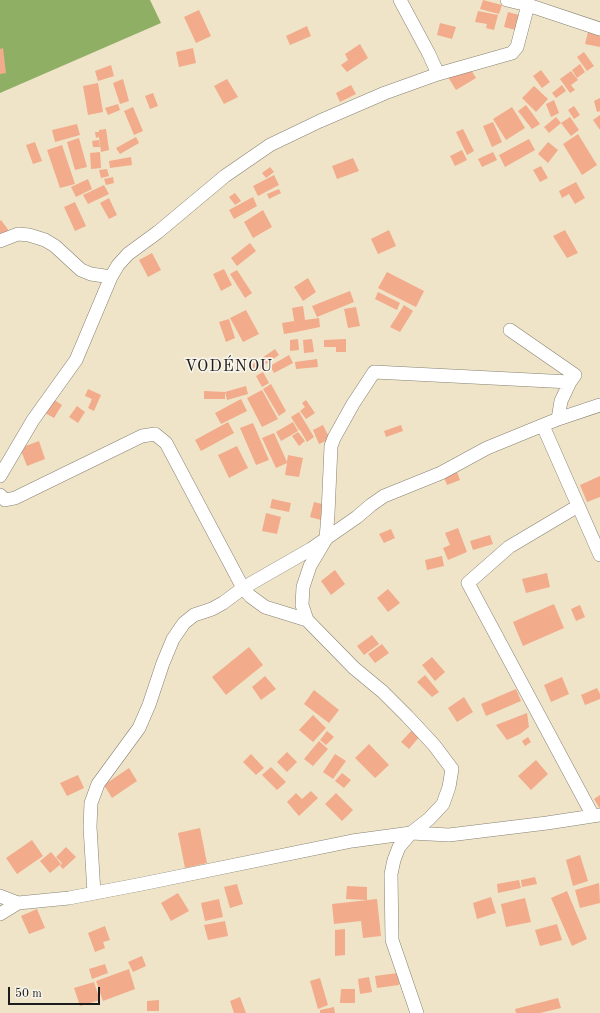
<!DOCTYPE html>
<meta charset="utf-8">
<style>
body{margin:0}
#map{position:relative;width:600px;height:1013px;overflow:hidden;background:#efe4c8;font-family:"Old Standard TT",serif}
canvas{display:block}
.scale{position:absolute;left:8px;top:987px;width:92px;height:18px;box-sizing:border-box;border:2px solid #1c1c1c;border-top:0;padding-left:5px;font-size:12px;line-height:14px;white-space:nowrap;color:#1c1c1c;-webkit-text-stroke:3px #f7f3e8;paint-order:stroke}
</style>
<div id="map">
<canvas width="600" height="1013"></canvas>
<div class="scale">50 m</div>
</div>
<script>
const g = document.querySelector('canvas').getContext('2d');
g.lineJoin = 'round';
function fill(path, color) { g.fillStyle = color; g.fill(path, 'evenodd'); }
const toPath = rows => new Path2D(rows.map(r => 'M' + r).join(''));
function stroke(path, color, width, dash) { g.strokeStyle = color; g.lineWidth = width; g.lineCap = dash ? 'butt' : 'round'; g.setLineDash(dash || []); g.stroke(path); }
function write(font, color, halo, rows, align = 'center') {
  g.font = font + ' "Old Standard TT",serif'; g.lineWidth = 3.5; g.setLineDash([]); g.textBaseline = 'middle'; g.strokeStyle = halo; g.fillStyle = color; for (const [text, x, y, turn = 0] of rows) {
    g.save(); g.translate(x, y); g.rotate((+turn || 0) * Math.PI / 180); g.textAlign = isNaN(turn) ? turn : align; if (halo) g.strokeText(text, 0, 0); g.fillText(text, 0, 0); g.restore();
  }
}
const forest = toPath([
 [0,0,150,0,161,23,0,93]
]);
const building = toPath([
 [483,0,502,5,499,14,480,9],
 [199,10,211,36,196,43,184,17],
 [478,11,498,15,494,30,486,28,487,24,475,22],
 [508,12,519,15,516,30,504,27],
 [440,23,456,27,452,39,437,35],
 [307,26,311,36,290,45,286,36],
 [588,32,600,35,600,47,585,44],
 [360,44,368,58,347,72,341,65,348,60,345,54],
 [3,48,6,73,0,74,0,49],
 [193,48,196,63,179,67,176,52],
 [584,52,594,66,587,71,577,57],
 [580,64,585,72,577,78,572,70],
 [111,65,114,76,98,81,95,71],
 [468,65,476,78,456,90,448,77],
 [541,70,550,82,542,88,533,76],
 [571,71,578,80,571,85,575,90,570,93,560,79],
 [123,79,129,101,120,104,113,83],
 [227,79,238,97,224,104,214,86],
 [98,83,103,112,88,115,83,86],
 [351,85,356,94,340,102,336,93],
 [562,85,566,91,556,98,552,93],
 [534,86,548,99,536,112,522,98],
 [153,93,158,106,150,109,145,96],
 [600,98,600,111,597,112,594,101],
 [554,100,559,113,551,117,546,104],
 [118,104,120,110,108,115,105,108],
 [526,105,540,124,532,129,518,111],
 [574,106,580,115,574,119,568,110],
 [133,107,143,131,134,135,124,111],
 [512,107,525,128,506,140,493,119],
 [600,115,600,130,593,120],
 [556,117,561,123,549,133,544,127],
 [570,117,579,130,571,136,561,123],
 [493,122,502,142,492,147,483,126],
 [77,124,80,135,55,142,52,130],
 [106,129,109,150,101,152,99,137,96,138,95,132,99,132,99,130],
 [463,129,474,151,467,155,456,132],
 [578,134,597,165,582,175,563,144],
 [136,137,139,143,120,154,116,148],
 [79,138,87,167,75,170,67,142],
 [529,139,535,150,505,167,499,155],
 [99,140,100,147,93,147,92,141],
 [35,142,42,161,33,164,26,145],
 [548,142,558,150,548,163,538,154],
 [62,145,75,184,60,188,47,150],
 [462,150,467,160,455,166,450,156],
 [100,152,101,168,91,169,90,153],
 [493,152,497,160,482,167,478,159],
 [131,157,132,165,110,168,109,161],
 [353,158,359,171,337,179,332,166],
 [541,166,548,178,540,182,533,170],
 [270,167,274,172,266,178,262,173],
 [107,169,109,176,101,178,99,170],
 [274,175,279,185,258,196,253,186],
 [113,177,114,183,106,185,104,179],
 [88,179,92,189,76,197,71,187],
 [576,182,585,198,575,204,569,194,562,198,559,191],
 [104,185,109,194,88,204,83,195],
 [279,189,281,193,269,199,267,194],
 [235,193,241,201,235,205,229,197],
 [253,197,257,206,234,219,229,210],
 [109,198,117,215,109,219,100,203],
 [75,202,86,226,75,231,64,207],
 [263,210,272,227,253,238,244,222],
 [1,220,9,231,0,237,0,221],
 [389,230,396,246,378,254,371,239],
 [565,230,578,253,567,258,553,236],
 [250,243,256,251,237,266,231,258],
 [152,253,161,270,148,277,139,260],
 [224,269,232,285,221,291,213,274],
 [237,270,252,293,245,298,230,274],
 [387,272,424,291,416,307,378,288],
 [308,278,316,292,303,301,294,287],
 [350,291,354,302,317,317,312,306],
 [378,292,400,303,397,310,375,299],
 [404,305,413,311,400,332,390,327],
 [303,306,305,320,319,318,320,327,296,332,292,308],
 [356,307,360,326,348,328,344,309],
 [246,310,259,334,243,342,230,318],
 [229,319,235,338,226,342,219,322],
 [294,321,296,332,284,334,282,323],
 [298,339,299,350,290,351,290,340],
 [312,339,314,352,304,353,303,340],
 [346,339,346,352,336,352,336,347,324,347,324,340],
 [275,349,279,355,263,366,259,360],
 [289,355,293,363,274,373,270,366],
 [317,359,318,367,296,369,295,362],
 [257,361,262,367,254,373,249,367],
 [263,372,269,383,262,387,256,376],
 [271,384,286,411,279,416,263,389],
 [246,386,248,394,227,400,225,392,225,399,204,399,204,391,225,392],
 [88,389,101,395,94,411,88,408,92,399,85,396],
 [262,390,278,419,262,427,247,398],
 [53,399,62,405,54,418,45,413],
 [241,399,247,411,221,424,215,413],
 [306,400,315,413,306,419,300,411,305,407,302,403],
 [77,406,85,412,78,423,69,417],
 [299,412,314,437,307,442,300,430,299,430,291,417],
 [228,422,234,433,201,451,195,440],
 [293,422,298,431,281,441,276,432],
 [253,423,269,460,256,465,240,428],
 [323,425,330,439,319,444,313,430],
 [401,425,403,431,386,437,384,431],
 [298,432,305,441,299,446,292,436],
 [274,433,287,462,288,455,303,458,299,477,285,475,287,463,276,468,262,438],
 [39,441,45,459,27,466,20,448],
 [237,446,248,468,229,478,218,455],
 [457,472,460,480,447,485,444,477],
 [600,476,600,497,587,502,580,485],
 [272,499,291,503,289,512,270,508],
 [314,502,326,505,321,520,310,517],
 [266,513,281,517,277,534,262,531],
 [458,528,467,552,448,560,443,548,450,545,445,533],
 [391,529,395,538,384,543,379,534],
 [490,535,493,544,473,550,470,541],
 [442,556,444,566,427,570,425,560],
 [335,570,345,584,331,595,321,581],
 [547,573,550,587,526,593,522,579],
 [388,589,400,603,388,612,377,598],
 [554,604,564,628,523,646,513,622],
 [580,605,585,617,576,621,571,609],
 [372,635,379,644,364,655,357,646],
 [382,644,389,653,375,663,368,654],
 [249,647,263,665,226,695,212,677],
 [432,657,445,672,435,681,422,665],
 [425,675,439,692,432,697,417,682],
 [265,676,276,689,261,700,252,687],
 [562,677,569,694,551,702,544,685],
 [597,688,600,694,600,699,585,705,581,695],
 [516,689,521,701,486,716,481,704],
 [314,690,339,710,329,723,304,704],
 [464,697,473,712,457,722,448,708],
 [527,713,529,727,520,734,507,740,496,725],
 [313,715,326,728,313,742,299,730],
 [413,729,420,736,409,749,401,742],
 [327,731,334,737,326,745,320,740],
 [528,737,531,742,525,746,522,741],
 [319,741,328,749,313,766,304,759],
 [369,744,389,765,375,778,355,758],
 [287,752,297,762,287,772,277,762],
 [251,754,264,768,256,775,243,762],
 [335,754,346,761,333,779,323,772],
 [536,760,548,774,531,790,518,776],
 [271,767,286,782,277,790,262,775],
 [129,768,137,781,112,798,104,785],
 [342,773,351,780,344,788,335,781],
 [78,775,84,788,67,796,60,783],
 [311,791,318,798,299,816,287,802,296,793,302,799],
 [336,793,353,810,342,821,325,804],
 [600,795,600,809,594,799],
 [200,828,207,863,185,868,178,833],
 [32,840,43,856,17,874,6,858],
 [66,847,76,857,63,869,60,866,62,863,56,857],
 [51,852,61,864,50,873,40,861],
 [580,855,588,881,573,886,566,860],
 [535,877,537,884,522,887,521,880],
 [519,880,521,888,498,893,497,884],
 [599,883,600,903,580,908,575,890],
 [237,884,243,904,230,908,224,887],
 [347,886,367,887,367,900,346,899],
 [567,891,587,939,572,946,551,898],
 [178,893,189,911,171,921,161,903],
 [491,897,496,913,477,919,473,903],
 [525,898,531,922,506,927,501,904],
 [219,899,223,917,205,921,201,903],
 [377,899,381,936,363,938,361,921,334,924,332,904],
 [37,909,45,928,29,934,21,916],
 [225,921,228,936,208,940,204,925],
 [557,924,562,940,540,946,535,930],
 [105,926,110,940,103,942,105,948,95,952,88,933],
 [345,929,345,955,335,956,335,930],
 [142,956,146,966,133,972,128,962],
 [105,964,108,973,92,979,89,969],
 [129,969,135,989,103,1001,96,981],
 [398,973,399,985,377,988,375,976],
 [369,977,372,992,360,994,358,979],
 [320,978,328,1005,318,1009,310,981],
 [94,982,100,1000,80,1006,74,988],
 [341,989,355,989,355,1003,340,1003],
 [240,997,246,1013,234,1013,230,1001],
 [558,998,561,1008,540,1013,516,1013,515,1009],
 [159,1000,159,1011,147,1011,147,1001],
 [334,1007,335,1013,320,1013,320,1010]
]);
const minor = toPath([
 [400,0,429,54,438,74],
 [507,0,528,5,600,29],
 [0,241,18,234,29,235,45,240,55,246,81,270,91,274,111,277],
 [558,419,561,401,570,382],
 [543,426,600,555],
 [0,476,33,420,76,360,111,277,118,265,128,254,158,232,225,176,270,145,320,121,385,93,438,74,512,53,517,47,528,5],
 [0,495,5,500,15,498,142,436,155,434,166,443,243,588,250,596,265,607,307,620],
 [578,506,509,547,468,583,593,816],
 [94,893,90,827,91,803,98,784,139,728,149,705,163,663,173,639,184,623,194,615,212,609,223,603,243,588,311,549,357,517,371,505,384,496,441,473,487,448,558,419,600,405],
 [0,896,18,903,69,898,142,884,352,841,411,833,449,835,547,823,600,815],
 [0,914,18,903],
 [417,1013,392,940,391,874,394,860,399,847,411,833,429,819,443,804,449,787,452,769,434,745,407,716,383,692,354,668,307,620,302,605,303,587,310,566,326,539,328,514,331,446,334,438,353,404,374,372,570,382,575,375,510,330]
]);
const quarterNames = [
 ["VODÉNOU",229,367]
];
fill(forest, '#8fb064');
fill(building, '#f2ab8b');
stroke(minor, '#868072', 14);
stroke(minor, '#fff', 13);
g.letterSpacing = '1px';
write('16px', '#1c1c1c', '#f7f3e8', quarterNames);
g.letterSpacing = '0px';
</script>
